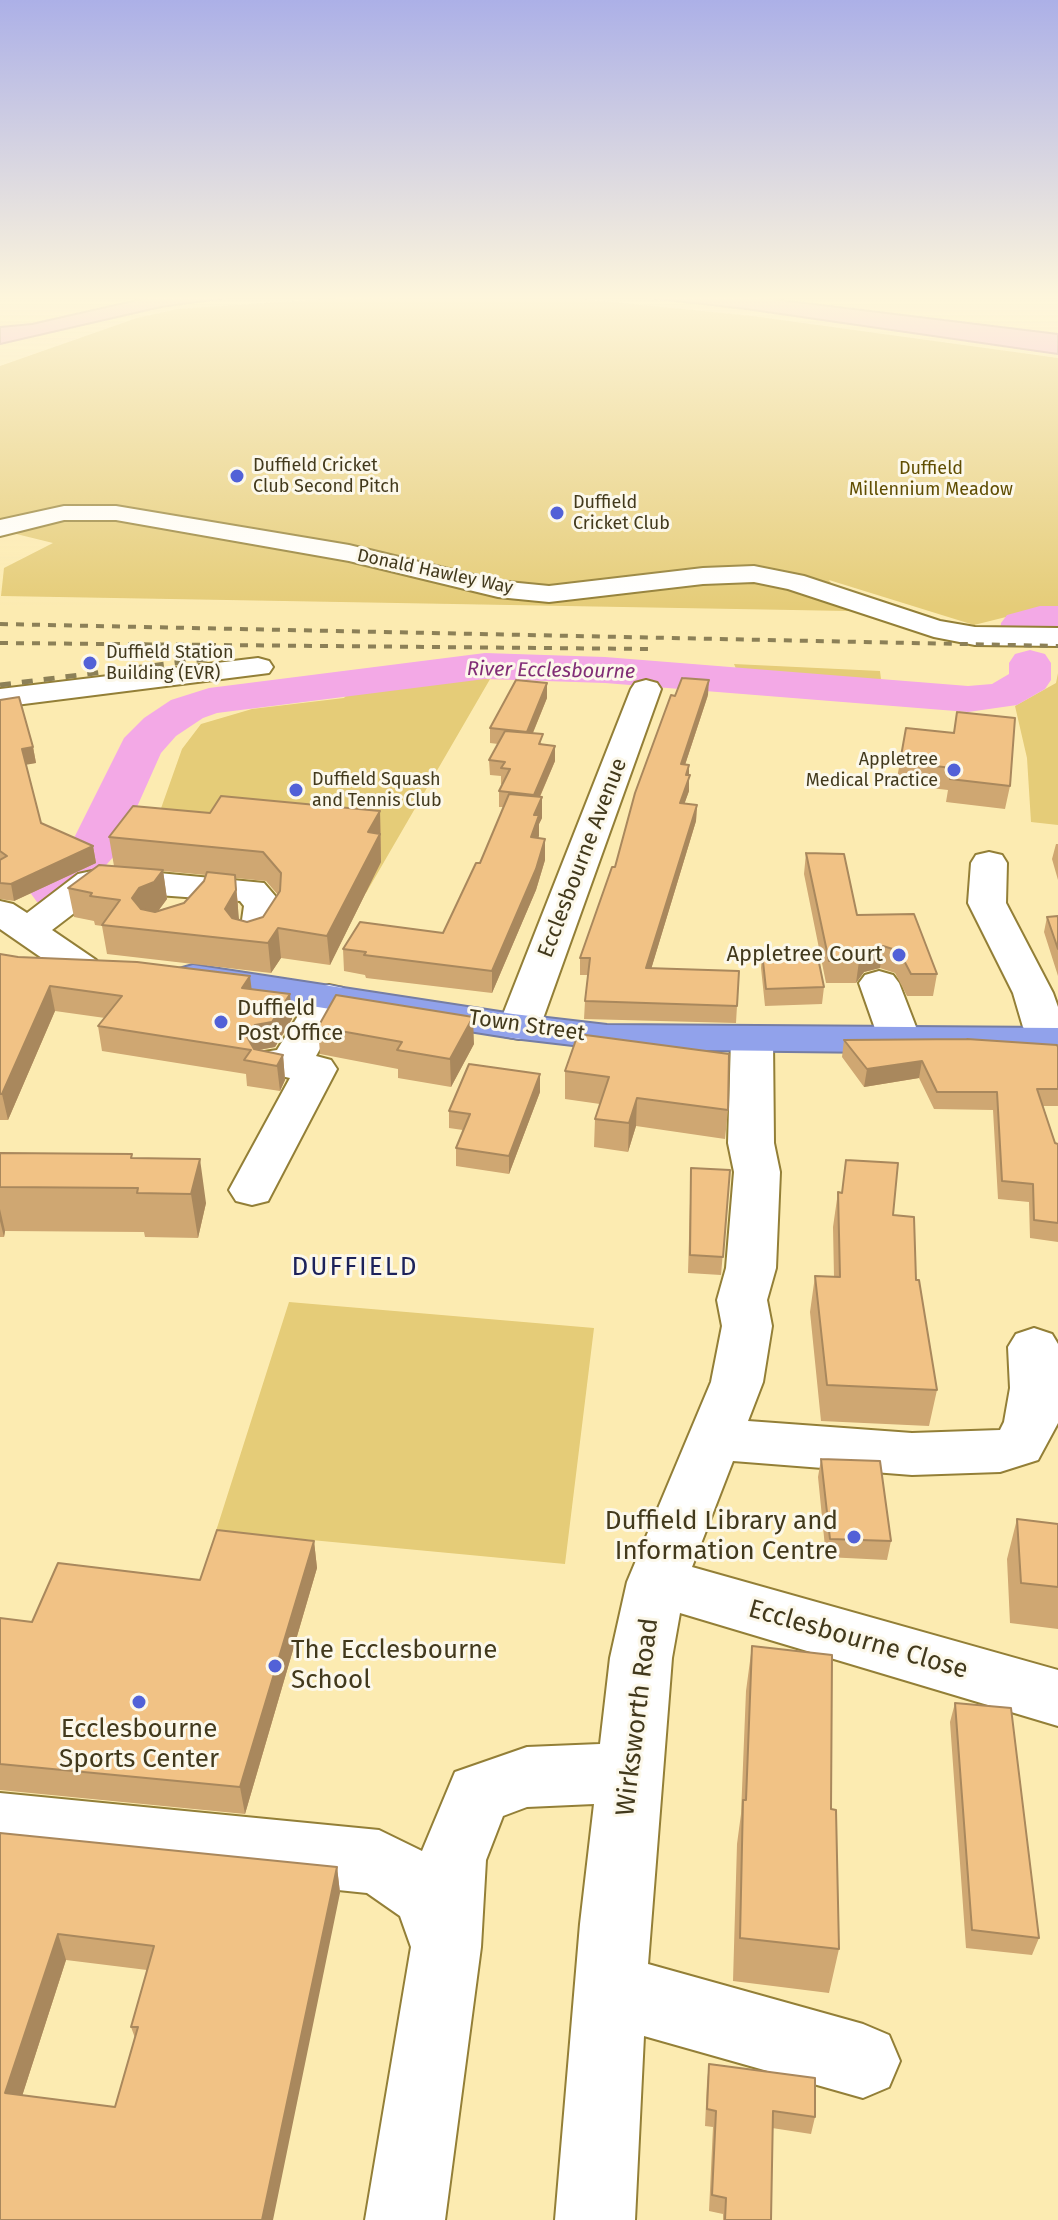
<!DOCTYPE html>
<style>
body{margin:0}
canvas{display:block;background:#fcebb1}
</style>
<canvas width="1058" height="2220"></canvas>
<script>
const g = document.querySelector('canvas').getContext('2d');
g.lineJoin = 'round';
function fill(path, color) { g.fillStyle = color; g.fill(path, 'evenodd'); }
const toPath = rows => new Path2D(rows.map(r => 'M' + r).join(''));
function stroke(path, color, width, dash) { g.strokeStyle = color; g.lineWidth = width; g.lineCap = dash ? 'butt' : 'round'; g.setLineDash(dash || []); g.stroke(path); }
function write(font, color, halo, rows, align = 'center') {
  g.font = font + ' "Fira Sans",sans-serif'; g.lineWidth = 6; g.setLineDash([]); g.textBaseline = 'middle'; g.strokeStyle = halo; g.fillStyle = color; for (const [text, x, y, turn = 0] of rows) {
    g.save(); g.translate(x, y); g.rotate((+turn || 0) * Math.PI / 180); g.textAlign = isNaN(turn) ? turn : align; if (halo) g.strokeText(text, 0, 0); g.fillText(text, 0, 0); g.restore();
  }
}
const green = toPath([
 [338,298,583,299,752,316,1058,358,1058,612,1026,612,974,625,829,580,849,611,1,596,4,568,53,543,0,530,0,366,137,318,178,309],
 [734,664,880,671,882,688,740,678],
 [1058,673,1058,825,1031,822,1027,758,1015,706,1056,683],
 [493,674,366,893,153,831,182,749,201,724,252,709,344,698,353,688],
 [289,1302,594,1328,565,1564,216,1531]
]);
const water = toPath([
 [150,297,233,297,161,307,0,344,0,327,32,324,150,297],
 [640,297,756,297,1058,334,1058,354,746,309,640,297]
]);
const river = toPath([
 [1040,606,1058,606,1058,630,1040,630,1034,642,1020,645,1006,642,1000,633,1001,623,1007,615,1040,606],
 [1030,650,1045,654,1051,663,1051,680,1045,689,1017,705,968,712,605,683,485,679,217,713,203,718,176,736,161,753,116,854,73,902,55,907,37,902,29,891,69,848,124,738,144,718,171,700,209,688,485,653,605,657,968,686,992,684,1009,674,1009,663,1015,654,1030,650]
]);
const minor = toPath([
 [64,506,116,506,349,545,498,581,549,586,703,568,754,566,804,576,940,621,975,627,1058,628,1058,646,975,645,934,637,788,589,754,582,703,584,549,602,498,597,349,561,116,520,64,520,0,536,0,520,64,506],
 [258,658,269,661,273,667,269,673,0,707,0,689,258,658],
 [646,680,657,683,661,689,540,1027,534,1036,519,1039,504,1036,498,1027,631,689,635,683,646,680],
 [989,852,1002,855,1007,863,1006,903,1053,993,1058,1007,1058,1053,1040,1050,1023,1027,1013,993,968,903,971,863,976,855,989,852],
 [106,868,264,883,282,904,280,920,264,945,250,949,236,945,231,937,242,920,244,906,240,901,103,891,52,930,96,960,102,968,96,976,82,980,68,976,0,929,0,901,13,904,27,913,78,874,106,868],
 [879,971,893,975,899,983,921,1040,915,1049,900,1053,885,1049,879,1040,859,983,865,975,879,971],
 [329,985,343,988,349,997,316,1056,331,1060,337,1069,268,1201,252,1205,236,1201,229,1190,290,1078,258,1071,252,1062,258,1053,277,1050,315,988,329,985],
 [752,1027,767,1031,773,1040,774,1143,780,1172,776,1268,767,1300,772,1326,763,1382,748,1421,912,1433,1000,1430,1004,1422,1010,1388,1008,1347,1016,1334,1034,1328,1052,1334,1058,1344,1058,1423,1038,1460,1000,1472,912,1475,733,1461,692,1567,1058,1670,1058,1726,680,1613,672,1658,648,1964,863,2024,889,2035,900,2061,889,2087,863,2098,644,2036,635,2220,555,2220,580,1924,594,1804,527,1807,503,1816,486,1860,481,1947,445,2220,365,2220,411,1947,400,1916,367,1893,0,1855,0,1793,379,1830,422,1851,455,1772,527,1747,600,1744,610,1658,627,1582,711,1382,722,1326,717,1300,726,1268,734,1172,728,1143,731,1040,737,1031,752,1027]
]);
const highway = toPath([
 [193,965,513,1014,607,1025,1058,1028,1058,1054,607,1049,513,1038,179,985,173,977,179,969,193,965]
]);
const railFar1 = toPath([
 [0,624,1058,646],
 [0,643,650,649]
]);
const rail = toPath([
 [0,685,214,658]
]);
const wall = toPath([
 [547,683,547,698,533,733,555,761,540,797,542,797,542,818,539,824,538,838,545,839,545,860,536,890,492,993,366,978,365,975,344,971,343,949,443,933,480,863,504,807,499,807,499,791,503,784,501,784,501,776,490,775,489,760,498,744,490,743,490,728],
 [708,695,685,765,689,765,689,791,684,804,697,805,696,821,651,969,739,971,736,1023,584,1019,585,1001,588,975,580,975,580,958,615,867],
 [0,700,33,747,36,763,26,764,41,823,93,846,96,863,14,901,0,899],
 [906,728,1010,786,1005,809,946,802,948,790,896,784],
 [380,811,381,862,330,965,281,958,271,973,107,954,102,926,95,925,94,921,74,917,68,888,136,868,114,866,109,837,210,813],
 [163,871,206,875,204,881,184,903,159,910,167,899],
 [235,878,266,881,278,895,263,917,247,922,238,920,238,904],
 [1056,844,1058,844,1058,880,1052,859],
 [806,853,857,915,937,974,933,996,907,996,895,973,880,968,864,972,856,983,826,983,804,874],
 [1058,916,1058,976,1044,932,1047,917],
 [762,952,824,987,822,1004,765,1006,761,968],
 [0,954,290,994,292,1019,275,1047,259,1050,283,1055,285,1080,280,1091,247,1086,246,1074,102,1051,98,1026,105,1018,55,1011,8,1120,0,1120],
 [318,1027,474,1044,451,1087,398,1078,398,1069,320,1054],
 [578,1034,728,1110,725,1139,636,1126,628,1152,594,1147,595,1119,600,1104,565,1099,565,1071],
 [844,1040,1058,1047,1058,1106,1043,1106,1055,1143,1058,1144,1058,1242,1030,1238,1029,1202,998,1199,993,1110,934,1109,919,1078,864,1087,842,1057],
 [540,1092,509,1174,456,1166,456,1148,463,1130,449,1128,449,1111],
 [0,1153,133,1158,206,1203,198,1238,145,1237,144,1232,5,1231,4,1237,0,1237],
 [691,1168,730,1170,721,1275,688,1273],
 [838,1192,893,1215,916,1280,937,1390,929,1426,821,1421,810,1312,815,1276,834,1277,833,1227],
 [821,1459,891,1541,887,1560,826,1557,818,1477],
 [1017,1519,1058,1524,1058,1629,1010,1623,1007,1559],
 [314,1541,317,1568,245,1814,0,1790,0,1618,32,1622,200,1580],
 [752,1646,831,1809,839,1949,829,1993,733,1981,737,1844,741,1814,746,1691],
 [955,1703,1039,1938,1032,1955,966,1948,950,1722],
 [0,1833,337,1867,340,1893,0,2220],
 [66,1960,147,1970,131,2027,135,2038,115,2107,22,2096],
 [709,2064,815,2117,811,2134,772,2128,771,2220,723,2220,723,2214,709,2211,713,2127,705,2126,707,2082]
]);
const shadedWall = toPath([
 [709,680,708,695,680,780,681,764],
 [547,683,547,698,527,747,527,732],
 [555,746,555,761,534,810,534,795],
 [33,747,36,763,25,765,22,749],
 [689,765,689,791,679,819,680,803],
 [542,797,542,818,539,824,539,836,531,859,531,837,534,815],
 [697,805,696,821,646,986,646,968],
 [380,811,381,862,330,965,327,936,368,832],
 [545,839,545,860,536,890,492,993,492,971],
 [93,846,96,863,14,901,11,884],
 [163,870,167,899,158,911,144,917,132,898,139,888],
 [235,875,239,919,228,939,225,909],
 [278,928,281,958,271,973,268,943],
 [883,946,880,968,864,972,856,983,859,961,867,950],
 [250,976,253,1000,242,988],
 [50,986,55,1011,8,1120,2,1094],
 [290,994,292,1019,275,1047,258,1050,252,1057,246,1035,255,1025],
 [473,1017,474,1044,451,1087,450,1059],
 [283,1055,285,1080,280,1091,277,1066],
 [922,1061,919,1078,864,1087,867,1069],
 [540,1074,540,1092,509,1174,509,1156],
 [637,1098,636,1126,628,1152,629,1123],
 [200,1159,206,1203,198,1238,191,1194],
 [0,1209,5,1231,4,1237,0,1221],
 [314,1541,317,1568,245,1814,240,1787],
 [337,1867,340,1893,273,2220,262,2220],
 [58,1934,66,1960,15,2118,5,2093]
]);
const building = toPath([
 [682,678,709,680,681,764,689,765,686,775,690,775,680,803,697,805,646,968,739,971,737,1006,585,1001,590,958,580,958,612,867,615,867,635,793,671,695,675,696,682,678],
 [516,680,547,683,527,732,490,728,516,680],
 [19,697,33,747,22,749,41,823,93,846,11,884,0,883,0,860,7,856,0,851,0,700,19,697],
 [957,712,1015,718,1010,786,950,779,952,768,900,762,906,728,954,733,957,712],
 [505,731,543,734,539,744,555,746,534,795,499,791,510,769,501,768,505,762,489,760,505,731],
 [509,794,542,797,534,815,539,815,531,837,545,839,536,869,492,971,364,955,366,952,343,949,360,922,443,933,476,863,480,863,509,794],
 [221,796,380,811,368,832,380,834,327,936,278,928,268,943,102,925,120,900,90,896,92,893,68,888,99,865,163,870,154,882,139,888,132,898,141,909,155,912,184,903,204,881,207,872,235,875,236,890,225,909,232,918,247,922,263,917,280,891,281,873,263,852,109,837,133,806,210,813,221,796],
 [806,853,844,854,857,915,914,914,937,974,911,974,899,951,883,946,867,950,859,961,829,961,806,853],
 [1058,916,1058,949,1047,917,1058,916],
 [762,952,817,953,824,987,766,989,762,952],
 [0,954,18,957,137,962,250,976,242,988,290,994,272,1022,255,1025,246,1035,254,1049,283,1055,277,1066,244,1060,251,1050,98,1026,122,996,50,986,2,1094,0,1094,0,954],
 [336,995,473,1017,450,1059,397,1050,402,1042,318,1027,336,995],
 [578,1034,729,1054,728,1110,637,1098,629,1123,595,1119,609,1077,565,1071,578,1034],
 [967,1039,1057,1045,1058,1047,1058,1089,1037,1089,1055,1143,1058,1144,1058,1223,1034,1220,1033,1184,1002,1181,997,1092,937,1092,922,1061,867,1069,844,1040,967,1039],
 [469,1064,540,1074,509,1156,456,1148,470,1114,449,1111,469,1064],
 [0,1153,132,1154,131,1158,200,1159,191,1194,137,1193,138,1188,0,1187,0,1153],
 [846,1160,898,1163,893,1215,914,1217,916,1280,919,1280,937,1390,827,1385,815,1276,840,1277,838,1192,842,1193,846,1160],
 [691,1168,730,1170,723,1257,690,1255,691,1168],
 [821,1459,880,1461,891,1541,830,1539,821,1459],
 [1017,1519,1058,1524,1058,1587,1021,1583,1017,1519],
 [217,1530,314,1541,240,1787,0,1764,0,1618,32,1622,58,1563,200,1580,217,1530],
 [752,1646,832,1655,831,1809,836,1810,839,1949,740,1938,743,1800,746,1800,752,1646],
 [955,1703,1011,1708,1039,1938,972,1930,955,1703],
 [0,1833,337,1867,262,2220,0,2220,0,1833],
 [58,1934,154,1946,131,2027,138,2027,115,2107,5,2093,58,1934],
 [709,2064,815,2078,815,2117,773,2111,771,2220,725,2220,726,2198,712,2195,716,2111,707,2109,709,2064]
]);
const markers = [
 [237,476,8,"#5261d7"],
 [557,513,8,"#5261d7"],
 [90,663,8,"#5261d7"],
 [954,770,8,"#5261d7"],
 [296,790,8,"#5261d7"],
 [899,955,8,"#5261d7"],
 [221,1022,8,"#5261d7"],
 [854,1537,8,"#5261d7"],
 [275,1666,8,"#5261d7"],
 [139,1702,8,"#5261d7"]
];
const farPoinames = [
 ["Duffield Cricket",253,466],
 ["Club Second Pitch",253,487],
 ["Duffield",573,503],
 ["Cricket Club",573,524],
 ["Duffield Station",106,653],
 ["Building (EVR)",106,674],
 ["Appletree",938,760,"right"],
 ["Medical Practice",938,781,"right"],
 ["Duffield Squash",312,780],
 ["and Tennis Club",312,801]
];
const farParknames = [
 ["Duffield",931,469],
 ["Millennium Meadow",931,490]
];
const farStreetnames = [
 ["Donald Hawley Way",435,572,12]
];
const farWaternames = [
 ["River Ecclesbourne",551,671,1]
];
const streetNames = [
 ["Ecclesbourne Avenue",583,858,-69],
 ["Town Street",527,1026,8]
];
const poiNames = [
 ["Appletree Court",883,955],
 ["Duffield",237,1009,"left"],
 ["Post Office",237,1034,"left"]
];
const quarterNames = [
 ["DUFFIELD",355,1268]
];
const nearPoinames = [
 ["Duffield Library and",838,1522],
 ["Information Centre",838,1552],
 ["The Ecclesbourne",291,1651,"left"],
 ["School",291,1681,"left"],
 ["Ecclesbourne",139,1730,"center"],
 ["Sports Center",139,1760,"center"]
];
const nearStreetnames = [
 ["Ecclesbourne Close",858,1640,16],
 ["Wirksworth Road",638,1717,-83]
];
fill(green, '#e5cc78');
fill(water, '#f3a9e6');
stroke(water, '#be87a9', 2);
fill(river, '#f3a9e6');
stroke(minor, '#937f37', 4);
stroke(highway, '#757da3', 4);
fill(minor, '#fff');
fill(highway, '#91a2eb');
stroke(railFar1, '#8c8057', 4, [8, 8]);
stroke(rail, '#8c8057', 5, [11, 11]);
fill(wall, '#cfa772');
fill(shadedWall, '#a9885d');
fill(building, '#f1c285');
stroke(building, '#a9885d', 2);
const sky = g.createLinearGradient(0, 0, 0, 608);
sky.addColorStop(0, '#acb0e7');
sky.addColorStop(0.49, '#fef6dc');
sky.addColorStop(1, '#fef6dc00');
g.fillStyle = sky;
g.fillRect(0, 0, 1058, 608);
for (const [x, y, r, color] of markers) { const dot = new Path2D(); dot.arc(x, y, r, 0, 2 * Math.PI); g.fillStyle = color; g.fill(dot); stroke(dot, '#fcf8ea', 3); }
write('18px', '#42391c', '#fcf8ea', farPoinames, 'left');
write('18px', '#604d01', '#fcf8ea', farParknames);
write('18px', '#42391c', '#fcf8ea', farStreetnames);
write('italic 20px', '#812d76', '#fcf8ea', farWaternames);
write('22px', '#42391c', '#fcf8ea', streetNames);
write('22px', '#42391c', '#fcf8ea', poiNames, 'right');
g.letterSpacing = '2px';
write('26px', '#1c225a', '#fcf8ea', quarterNames);
g.letterSpacing = '0px';
write('26px', '#42391c', '#fcf8ea', nearPoinames, 'right');
write('26px', '#42391c', '#fcf8ea', nearStreetnames);
</script>
